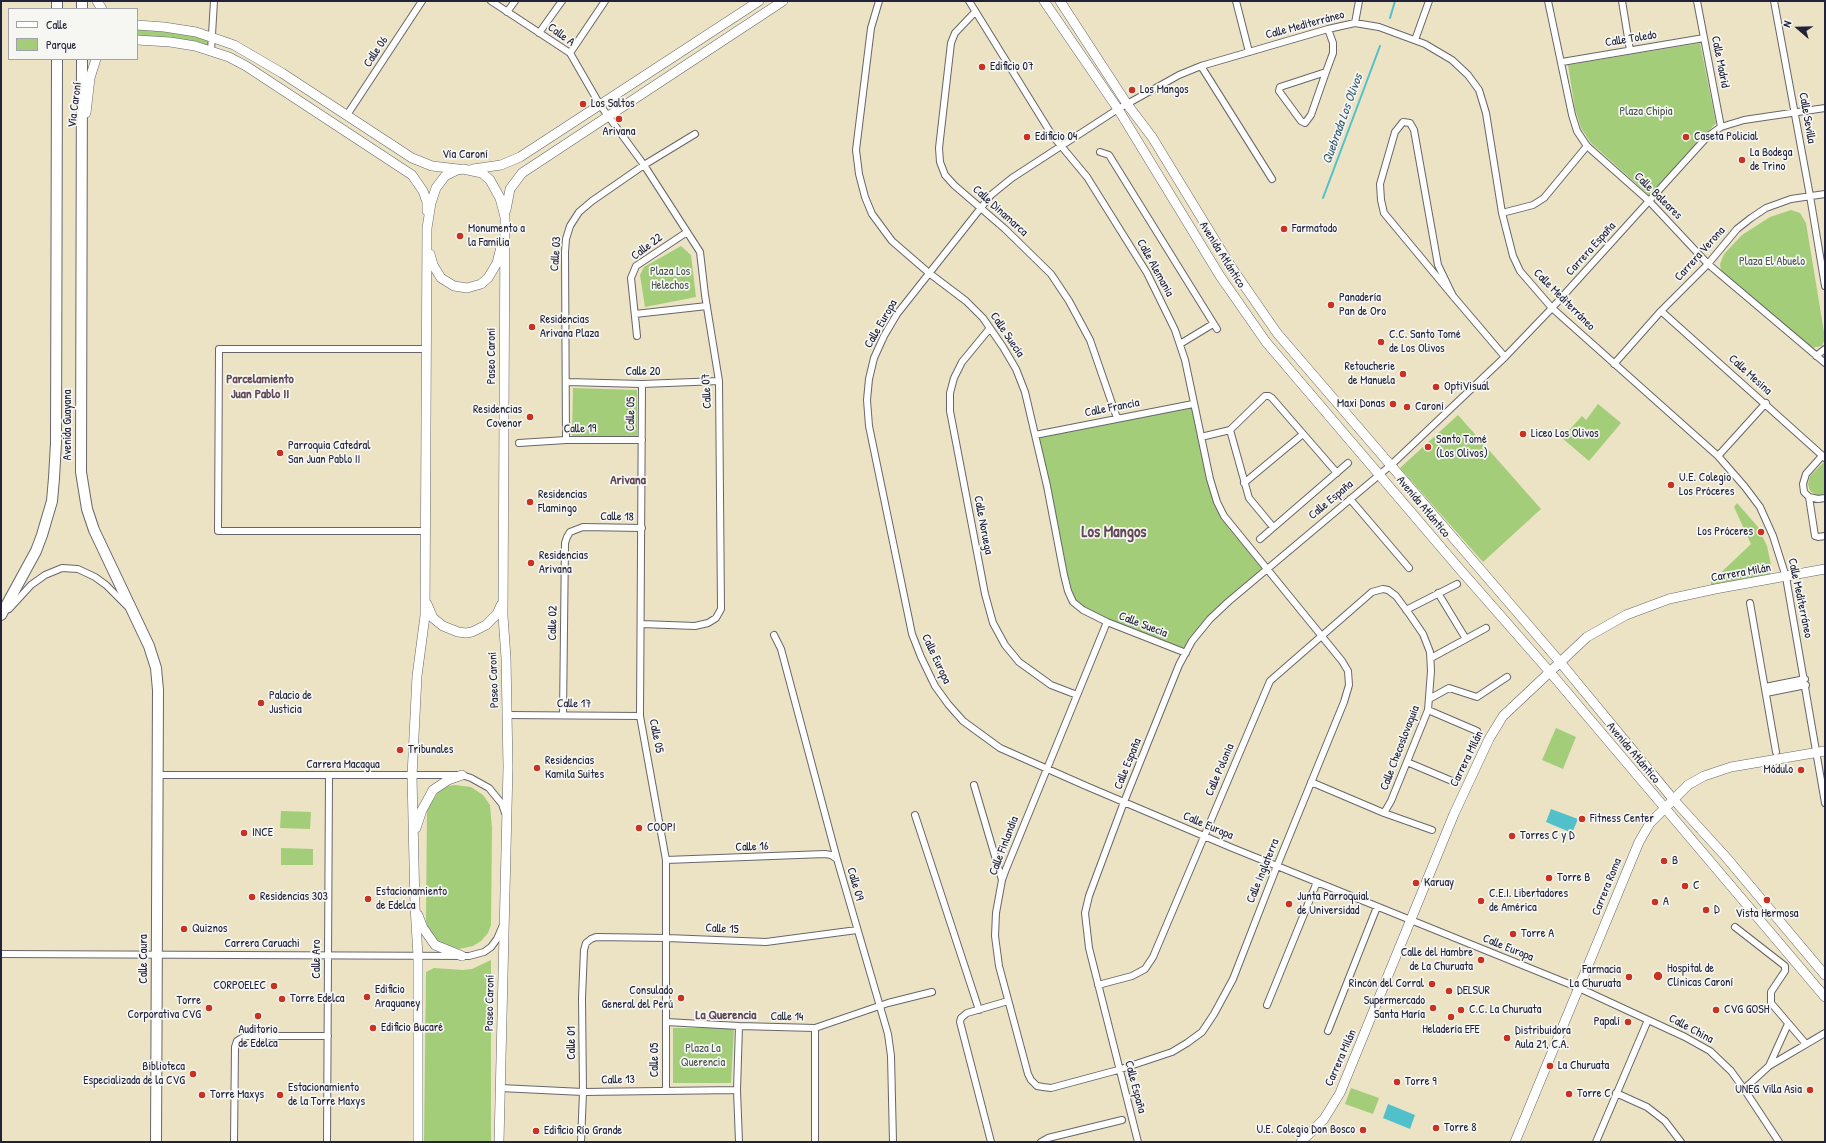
<!DOCTYPE html>
<meta charset="utf-8">
<style>
body{margin:0}
#map{position:relative;width:1826px;height:1143px;overflow:hidden;background:#ebe3c4;font-family:"Patrick Hand",sans-serif}
canvas{display:block}
.frame{position:absolute;inset:0;border:2px solid #22223b;pointer-events:none}
.legend{position:absolute;left:8px;top:8px;width:130px;height:52px;box-sizing:border-box;background:#f6f6f2;border:1px solid #a1a1a9;margin:0;padding:5px 7px;list-style:none;font-size:12px;color:#22223b}
.legend li{display:flex;align-items:center;gap:8px;height:20px}
.legend b{width:20px;border:1px solid #a1a1a9}
.north{position:absolute;left:1778px;top:8px;width:40px;height:40px;-webkit-text-stroke:3px #f6f6f2;paint-order:stroke;rotate:290deg;font-size:11px;font-weight:700;line-height:16px;text-align:center;color:#22223b}
.north::after{content:'';display:block;margin:auto;width:14px;height:18px;background:#22223b;clip-path:polygon(50% 0,100% 100%,50% 72%,0 100%)}
</style>
<div id="map">
<canvas width="1826" height="1143"></canvas>
<div class="frame"></div>
<ul class="legend">
<li><b style="height:5px;background:#fff"></b>Calle</li>
<li><b style="height:11px;background:#a3cd79"></b>Parque</li>
</ul>
<div class="north">N</div>
</div>
<script>
const g = document.querySelector('canvas').getContext('2d');
g.lineJoin = 'round';
function fill(path, color) { g.fillStyle = color; g.fill(path, 'evenodd'); }
const toPath = rows => new Path2D(rows.map(r => 'M' + r).join(''));
function stroke(path, color, width, dash) { g.strokeStyle = color; g.lineWidth = width; g.lineCap = dash ? 'butt' : 'round'; g.setLineDash(dash || []); g.stroke(path); }
function write(font, color, halo, rows, align = 'center') {
  g.font = font + ' "Patrick Hand",sans-serif'; g.lineWidth = 3.5; g.setLineDash([]); g.textBaseline = 'middle'; g.strokeStyle = halo; g.fillStyle = color; for (const [text, x, y, turn = 0] of rows) {
    g.save(); g.translate(x, y); g.rotate((+turn || 0) * Math.PI / 180); g.textAlign = isNaN(turn) ? turn : align; if (halo) g.strokeText(text, 0, 0); g.fillText(text, 0, 0); g.restore();
  }
}
const green = toPath([
 [137,25,212,37,211,51,137,40],
 [1700,43,1716,123,1650,196,1591,143,1581,128,1575,109,1568,65],
 [1791,210,1800,213,1806,223,1825,338,1822,346,1812,348,1721,271,1720,264,1724,254,1742,235,1770,217],
 [681,246,691,255,696,297,645,307,640,275,644,267],
 [573,388,637,390,637,436,572,436],
 [1193,404,1217,502,1268,568,1228,602,1186,653,1083,610,1068,591,1035,435],
 [1598,404,1621,423,1589,461,1562,438,1582,416,1586,420],
 [1458,415,1541,509,1483,562,1400,468],
 [1825,461,1825,494,1818,496,1810,491,1808,484,1810,476],
 [1737,503,1758,527,1767,546,1772,569,1769,577,1711,589,1711,582,1751,544,1734,507],
 [1556,728,1576,737,1563,769,1542,760],
 [455,785,471,787,483,795,490,805,492,828,491,925,488,933,481,941,473,946,459,949,441,944,435,939,427,926,426,921,427,809,439,791,448,786],
 [281,811,311,812,310,829,280,828],
 [281,848,313,849,313,865,281,865],
 [491,960,491,1142,424,1142,426,972,434,968,463,970,472,969],
 [673,1028,734,1028,731,1083,673,1083],
 [1351,1088,1379,1098,1373,1114,1345,1104]
]);
const water = toPath([
 [1551,809,1578,819,1572,833,1546,822],
 [1388,1104,1415,1115,1410,1129,1383,1118]
]);
const stream = toPath([
 [1390,18,1395,1],
 [1323,198,1380,46]
]);
const street = toPath([
 [491,1,570,53,600,105,644,165,700,252,705,295,719,381,721,609,716,618,708,623,695,626,642,624],
 [879,1,871,28,856,150,859,174,865,197,872,214,892,241,929,273,966,301,983,318,1003,347,1016,369,1025,392,1047,486,1064,575,1068,591,1073,602,1083,610,1107,622,1186,653],
 [969,1,1052,135,1087,177,1147,273,1175,330,1185,360,1210,479,1217,502,1224,516,1342,661,1348,671,1349,685,1344,702,1277,866,1233,979,1214,1014,1202,1032,1187,1043,1172,1052,1118,1070,1051,1088,1043,1087,1037,1086,1031,1080,1028,1074,999,966,995,936,996,913,1002,880,1006,869,1107,622],
 [1236,1,1249,52],
 [1548,1,1572,115,1577,131,1587,146,1649,201,1708,264,1825,363],
 [1622,1,1630,50],
 [1697,1,1721,127],
 [1774,1,1810,196,1825,286],
 [507,12,515,1],
 [975,12,955,33,951,43,939,148,940,162,945,175,954,185,1005,229,1051,274,1069,301,1090,340,1117,418],
 [1355,23,1359,1],
 [539,33,562,1],
 [1415,40,1429,1],
 [211,51,214,1],
 [570,53,605,1],
 [1562,62,1704,38],
 [1201,66,1272,179],
 [1326,72,1280,87,1279,91,1301,121,1305,123,1311,115,1326,72,1333,53,1333,43,1328,29],
 [347,115,422,1],
 [1100,152,1109,155,1217,329],
 [1502,213,1533,205,1544,198,1587,146],
 [1453,296,1438,265,1414,130,1410,123,1403,122,1395,132,1380,184,1381,200,1384,213,1453,296,1505,357],
 [1661,311,1825,458],
 [635,314,707,306],
 [990,328,962,362,954,378,950,393,950,411,985,594,993,623,1005,645,1019,662,1051,685,1077,695],
 [637,336,631,278,636,266,687,232],
 [1180,344,1213,324],
 [1816,356,1825,349],
 [1614,364,1661,311,1708,264,1737,229,1751,218,1766,208,1791,199,1825,194],
 [567,382,642,384,719,381],
 [642,384,640,716,666,860,666,1090],
 [1230,430,1249,498,1273,527],
 [1035,435,1193,404],
 [1201,437,1230,430,1265,396,1269,396,1272,398,1337,473],
 [566,440,565,252,566,239,570,226,579,212,592,201,644,165,695,134],
 [519,443,566,440,642,440],
 [1718,456,1766,403],
 [1822,456,1806,474,1803,484,1804,492,1809,497,1818,499,1825,498],
 [1244,483,1303,434],
 [1809,497,1815,536,1818,537,1825,536],
 [1350,499,1409,568],
 [425,531,218,531,219,349,426,349],
 [1260,539,1348,463],
 [1438,593,1466,639],
 [1750,603,1776,752],
 [9,609,31,585,45,575,62,568,78,569,95,577,106,585,127,606],
 [1406,610,1457,584],
 [774,635,781,649,837,859,888,1034,891,1056,893,1142],
 [1431,658,1486,628],
 [1765,687,1805,679],
 [1766,693,1806,685],
 [1429,699,1449,688,1477,697,1507,677],
 [1428,710,1477,731],
 [507,715,640,716],
 [563,715,565,543,567,537,570,532,583,527,642,528],
 [1407,762,1452,781],
 [158,775,462,775,471,778,489,788,502,804,505,813],
 [974,785,1002,880],
 [1384,813,1432,830],
 [915,815,979,1010],
 [666,860,825,854,831,855,837,859],
 [1735,927,1785,966,1785,971,1771,992,1771,1003,1806,1044],
 [1,954,469,956,484,952,491,947,497,939,503,925],
 [1098,985,1132,976,1145,969,1153,957,1270,681,1372,592,1383,589,1388,590,1396,596,1410,615,1423,634,1430,652,1431,671,1428,710,1391,801,1384,813,1311,782],
 [1267,1005,1317,882],
 [666,1022,739,1026,815,1028,888,1003,932,992],
 [815,1028,815,1142],
 [1328,1031,1377,907],
 [1769,1066,1788,1024],
 [500,1088,583,1092,737,1090],
 [1744,1089,1769,1066,1825,1033],
 [1616,1093,1647,1107,1665,1121,1681,1142],
 [234,1142,235,1047,237,1041,245,1036,328,1036],
 [327,1142,329,776],
 [581,1142,583,1092,582,998,584,950,586,943,591,939,596,937,667,938,766,942,857,930],
 [739,1142,737,1090,739,1026],
 [991,1142,960,1022,961,1018,967,1013,1008,1001],
 [1041,1142,1048,1138,1122,1120],
 [1138,1142,1089,948,1085,913,1089,896,1124,802,1179,665,1192,641,1210,619,1228,602,1391,465,1505,357,1552,308,1707,137,1721,127,1744,120,1825,108],
 [1596,1142,1648,1020],
 [1779,1142,1744,1089,1731,1071,1710,1051,1685,1037,1579,988,1230,847,1086,786,1000,748,963,721,948,704,935,686,921,657,912,634,869,426,867,400,869,379,874,358,884,336,897,314,991,195,1012,178,1118,109,1179,75,1201,66,1249,52,1328,29,1355,23,1379,27,1425,44,1452,60,1468,75,1479,90,1486,113,1502,213,1513,256,1520,271,1552,308,1718,456,1745,487,1760,507,1773,536,1786,577,1825,803]
]);
const secondary = toPath([
 [97,1,102,9],
 [1044,1,1118,109,1220,276,1266,342,1457,566,1549,671,1825,997],
 [1060,1,1127,104,1152,137,1232,268,1277,333,1560,662,1673,799,1725,856,1825,975],
 [137,25,164,27,196,32,234,45,282,73,412,158,432,166,458,169],
 [137,40,170,42,195,46,229,57,246,66,412,175,423,191,427,202,427,211],
 [86,113,90,78,96,59],
 [473,169,501,165,520,157,759,1],
 [506,210,510,189,522,173,783,1],
 [430,254,433,265,441,278,454,286,467,288,481,284,488,278,497,263,501,247],
 [427,604,433,618,443,626,458,632,466,633,472,632,486,625,497,614,501,605],
 [416,828,422,810,433,790,448,780,462,775],
 [418,915,423,928,435,945,462,956],
 [418,1142,418,956,415,906,412,776,417,676,425,616,427,228,431,203,436,188,445,176,457,170,463,169,482,173,490,180,500,198,505,217,503,616,506,658,508,767,499,1142],
 [1301,1142,1324,1119,1340,1093,1454,814,1489,739,1503,716,1587,637,1626,615,1669,599,1715,589,1825,569],
 [1515,1142,1639,842,1650,823,1688,785,1704,776,1731,767,1825,751]
]);
const primary = toPath([
 [57,9,57,1],
 [82,9,82,1],
 [82,59,81,472,87,509,94,530,149,646,156,668,158,690,156,1142],
 [1,615,36,551,42,535,52,501,54,478,56,443,57,59]
]);
const markers = [
 [982,67,4,"#c8321e"],
 [1132,90,4,"#c8321e"],
 [583,104,4,"#c8321e"],
 [619,119,4,"#c8321e"],
 [1027,137,4,"#c8321e"],
 [1686,137,4,"#c8321e"],
 [1742,160,4,"#c8321e"],
 [1284,229,4,"#c8321e"],
 [460,236,4,"#c8321e"],
 [1331,305,4,"#c8321e"],
 [532,327,4,"#c8321e"],
 [1381,342,4,"#c8321e"],
 [1403,374,4,"#c8321e"],
 [1436,387,4,"#c8321e"],
 [1393,404,4,"#c8321e"],
 [1407,407,4,"#c8321e"],
 [530,417,4,"#c8321e"],
 [1523,434,4,"#c8321e"],
 [1428,447,4,"#c8321e"],
 [280,453,4,"#c8321e"],
 [1671,485,4,"#c8321e"],
 [530,502,4,"#c8321e"],
 [1761,532,4,"#c8321e"],
 [531,563,4,"#c8321e"],
 [261,703,4,"#c8321e"],
 [400,750,4,"#c8321e"],
 [537,768,4,"#c8321e"],
 [1801,770,4,"#c8321e"],
 [1582,819,4,"#c8321e"],
 [639,828,4,"#c8321e"],
 [244,833,4,"#c8321e"],
 [1512,836,4,"#c8321e"],
 [1664,861,4,"#c8321e"],
 [1549,878,4,"#c8321e"],
 [1416,883,4,"#c8321e"],
 [1685,886,4,"#c8321e"],
 [252,897,4,"#c8321e"],
 [368,899,4,"#c8321e"],
 [1767,900,4,"#c8321e"],
 [1481,901,4,"#c8321e"],
 [1655,902,4,"#c8321e"],
 [1289,904,4,"#c8321e"],
 [1706,910,4,"#c8321e"],
 [184,929,4,"#c8321e"],
 [1513,934,4,"#c8321e"],
 [1481,960,4,"#c8321e"],
 [1658,976,5,"#c8321e"],
 [1629,977,4,"#c8321e"],
 [1432,984,4,"#c8321e"],
 [274,986,4,"#c8321e"],
 [1449,991,4,"#c8321e"],
 [367,997,4,"#c8321e"],
 [681,998,4,"#c8321e"],
 [282,999,4,"#c8321e"],
 [209,1008,4,"#c8321e"],
 [1433,1008,4,"#c8321e"],
 [1461,1010,4,"#c8321e"],
 [1716,1010,4,"#c8321e"],
 [258,1016,4,"#c8321e"],
 [1451,1017,4,"#c8321e"],
 [1628,1022,4,"#c8321e"],
 [373,1028,4,"#c8321e"],
 [1507,1038,4,"#c8321e"],
 [1550,1066,4,"#c8321e"],
 [193,1074,4,"#c8321e"],
 [1397,1082,4,"#c8321e"],
 [1810,1090,4,"#c8321e"],
 [1569,1094,4,"#c8321e"],
 [202,1095,4,"#c8321e"],
 [280,1095,4,"#c8321e"],
 [1436,1128,4,"#c8321e"],
 [1363,1130,4,"#c8321e"],
 [536,1131,4,"#c8321e"]
];
const streetNames = [
 ["Calle Mediterráneo",1305,25,-15],
 ["Calle A",561,35,36],
 ["Calle Toledo",1631,39,-9],
 ["Calle 06",376,52,-57],
 ["Calle Madrid",1720,62,79],
 ["Vía Caroní",75,105,-83],
 ["Calle Sevilla",1807,118,80],
 ["Vía Caroní",465,155],
 ["Calle Baleares",1658,196,44],
 ["Calle Dinamarca",1000,211,42],
 ["Calle 22",647,247,-37],
 ["Carrera España",1591,249,-48],
 ["Calle 03",556,254,-86],
 ["Carrera Verona",1700,254,-48],
 ["Avenida Atlántico",1222,255,58],
 ["Calle Alemania",1155,268,61],
 ["Calle Mediterráneo",1564,300,45],
 ["Calle Europa",881,324,-60],
 ["Calle Suecia",1007,335,56],
 ["Paseo Caroní",492,356,-90],
 ["Calle 20",643,372],
 ["Calle Mesina",1750,375,42],
 ["Calle 07",707,391,-93],
 ["Calle Francia",1112,408,-11],
 ["Calle 05",631,414,-89],
 ["Avenida Guayana",68,425,-90],
 ["Calle 19",580,429,-1],
 ["Calle España",1331,500,-40],
 ["Avenida Atlántico",1423,507,50],
 ["Calle 18",617,517,1],
 ["Calle Noruega",983,525,79],
 ["Carrera Milán",1741,573,-10],
 ["Calle Mediterráneo",1800,598,78],
 ["Calle 02",553,623,-89],
 ["Calle Suecia",1143,625,21],
 ["Calle Europa",936,659,65],
 ["Paseo Caroní",494,680,-92],
 ["Calle 17",574,704,1],
 ["Calle 05",656,736,79],
 ["Calle Checoslovaquia",1400,748,-69],
 ["Avenida Atlántico",1633,753,50],
 ["Carrera Milán",1467,759,-64],
 ["Calle España",1128,764,-68],
 ["Carrera Macagua",343,765],
 ["Calle Polonia",1220,770,-67],
 ["Calle Europa",1208,826,23],
 ["Calle Finlandia",1004,846,-69],
 ["Calle 16",752,847,-2],
 ["Calle Inglaterra",1263,871,-68],
 ["Calle 09",855,884,74],
 ["Carrera Roma",1607,887,-68],
 ["Calle 15",722,929,3],
 ["Carrera Caruachi",262,944],
 ["Calle Europa",1508,948,22],
 ["Calle Caura",144,959,-90],
 ["Calle Aro",317,959,-90],
 ["Paseo Caroní",490,1003,-89],
 ["Calle 14",787,1017,1],
 ["Calle China",1691,1029,28],
 ["Calle 01",572,1043,-90],
 ["Carrera Milán",1341,1058,-66],
 ["Calle 05",655,1060,-90],
 ["Calle 13",618,1080,-1],
 ["Calle España",1135,1087,75]
];
const poiNames = [
 ["Edificio 07",990,67],
 ["Los Mangos",1140,90],
 ["Los Saltos",591,104],
 ["Arivana",619,132,"center"],
 ["Edificio 04",1035,137],
 ["Caseta Policial",1694,137],
 ["La Bodega",1750,153],
 ["de Trino",1750,167],
 ["Monumento a",468,229],
 ["la Familia",468,243],
 ["Farmatodo",1292,229],
 ["Panadería",1339,298],
 ["Pan de Oro",1339,312],
 ["Residencias",540,320],
 ["Arivana Plaza",540,334],
 ["C.C. Santo Tomé",1389,335],
 ["de Los Olivos",1389,349],
 ["Retoucherie",1395,367,"right"],
 ["de Manuela",1395,381,"right"],
 ["OptiVisual",1444,387],
 ["Maxi Donas",1385,404,"right"],
 ["Caroní",1415,407],
 ["Residencias",522,410,"right"],
 ["Covenor",522,424,"right"],
 ["Liceo Los Olivos",1531,434],
 ["Santo Tomé",1436,440],
 ["(Los Olivos)",1436,454],
 ["Parroquia Catedral",288,446],
 ["San Juan Pablo II",288,460],
 ["U.E. Colegio",1679,478],
 ["Los Próceres",1679,492],
 ["Residencias",538,495],
 ["Flamingo",538,509],
 ["Los Próceres",1753,532,"right"],
 ["Residencias",539,556],
 ["Arivana",539,570],
 ["Palacio de",269,696],
 ["Justicia",269,710],
 ["Tribunales",408,750],
 ["Residencias",545,761],
 ["Kamila Suites",545,775],
 ["Módulo",1793,770,"right"],
 ["Fitness Center",1590,819],
 ["COOPI",647,828],
 ["INCE",252,833],
 ["Torres C y D",1520,836],
 ["B",1672,861],
 ["Torre B",1557,878],
 ["Karuay",1424,883],
 ["C",1693,886],
 ["Estacionamiento",376,892],
 ["de Edelca",376,906],
 ["C.E.I. Libertadores",1489,894],
 ["de América",1489,908],
 ["Residencias 303",260,897],
 ["Junta Parroquial",1297,897],
 ["de Universidad",1297,911],
 ["A",1663,902],
 ["D",1714,910],
 ["Vista Hermosa",1767,914,"center"],
 ["Quiznos",192,929],
 ["Torre A",1521,934],
 ["Calle del Hambre",1473,953,"right"],
 ["de La Churuata",1473,967,"right"],
 ["Hospital de",1667,969],
 ["Clínicas Caroní",1667,983],
 ["Farmacia",1621,970,"right"],
 ["La Churuata",1621,984,"right"],
 ["Rincón del Corral",1424,984,"right"],
 ["CORPOELEC",266,986,"right"],
 ["Edificio",375,990],
 ["Araguaney",375,1004],
 ["Consulado",673,991,"right"],
 ["General del Perú",673,1005,"right"],
 ["DELSUR",1457,991],
 ["Torre Edelca",290,999],
 ["Torre",201,1001,"right"],
 ["Corporativa CVG",201,1015,"right"],
 ["Supermercado",1425,1001,"right"],
 ["Santa María",1425,1015,"right"],
 ["C.C. La Churuata",1469,1010],
 ["CVG GOSH",1724,1010],
 ["Papalí",1620,1022,"right"],
 ["Edificio Bucaré",381,1028],
 ["Auditorio",258,1030,"center"],
 ["de Edelca",258,1044,"center"],
 ["Heladería EFE",1451,1030,"center"],
 ["Distribuidora",1515,1031],
 ["Aula 21, C.A.",1515,1045],
 ["La Churuata",1558,1066],
 ["Biblioteca",185,1067,"right"],
 ["Especializada de la CVG",185,1081,"right"],
 ["Torre 9",1405,1082],
 ["Estacionamiento",288,1088],
 ["de la Torre Maxys",288,1102],
 ["UNEG Villa Asia",1802,1090,"right"],
 ["Torre C",1577,1094],
 ["Torre Maxys",210,1095],
 ["Torre 8",1444,1128],
 ["U.E. Colegio Don Bosco",1355,1130,"right"],
 ["Edificio Río Grande",544,1131]
];
const parkNames = [
 ["Plaza Chipia",1646,112],
 ["Plaza El Abuelo",1772,262],
 ["Plaza Los",670,272],
 ["Helechos",670,286],
 ["Plaza La",703,1049],
 ["Querencia",703,1063]
];
const waterNames = [
 ["Quebrada Los Olivos",1343,119,-70]
];
const neighbourhoodNames = [
 ["Parcelamiento",260,380],
 ["Juan Pablo II",260,395],
 ["Arivana",628,481],
 ["La Querencia",726,1016]
];
const districtNames = [
 ["Los Mangos",1114,533]
];
fill(green, '#a3cd79');
fill(water, '#52c0ca');
stroke(stream, '#52c0ca', 2);
stroke(street, '#68666b', 8);
stroke(secondary, '#68666b', 10);
stroke(primary, '#68666b', 12);
stroke(street, '#fff', 6);
stroke(secondary, '#fff', 9);
stroke(primary, '#fff', 10);
for (const [x, y, r, color] of markers) { const dot = new Path2D(); dot.arc(x, y, r, 0, 2 * Math.PI); g.fillStyle = color; g.fill(dot); stroke(dot, '#f6f6f2', 1.5); }
write('12px', '#22223b', '#f6f6f2', streetNames);
write('12px', '#22223b', '#f6f6f2', poiNames, 'left');
write('12px', '#49554e', '#f6f6f2', parkNames);
write('italic 13px', '#33596d', '#f6f6f2', waterNames);
write('bold 13px', '#634a57', '#f6f6f2', neighbourhoodNames);
write('bold 16px', '#634a57', '#f6f6f2', districtNames);
</script>
